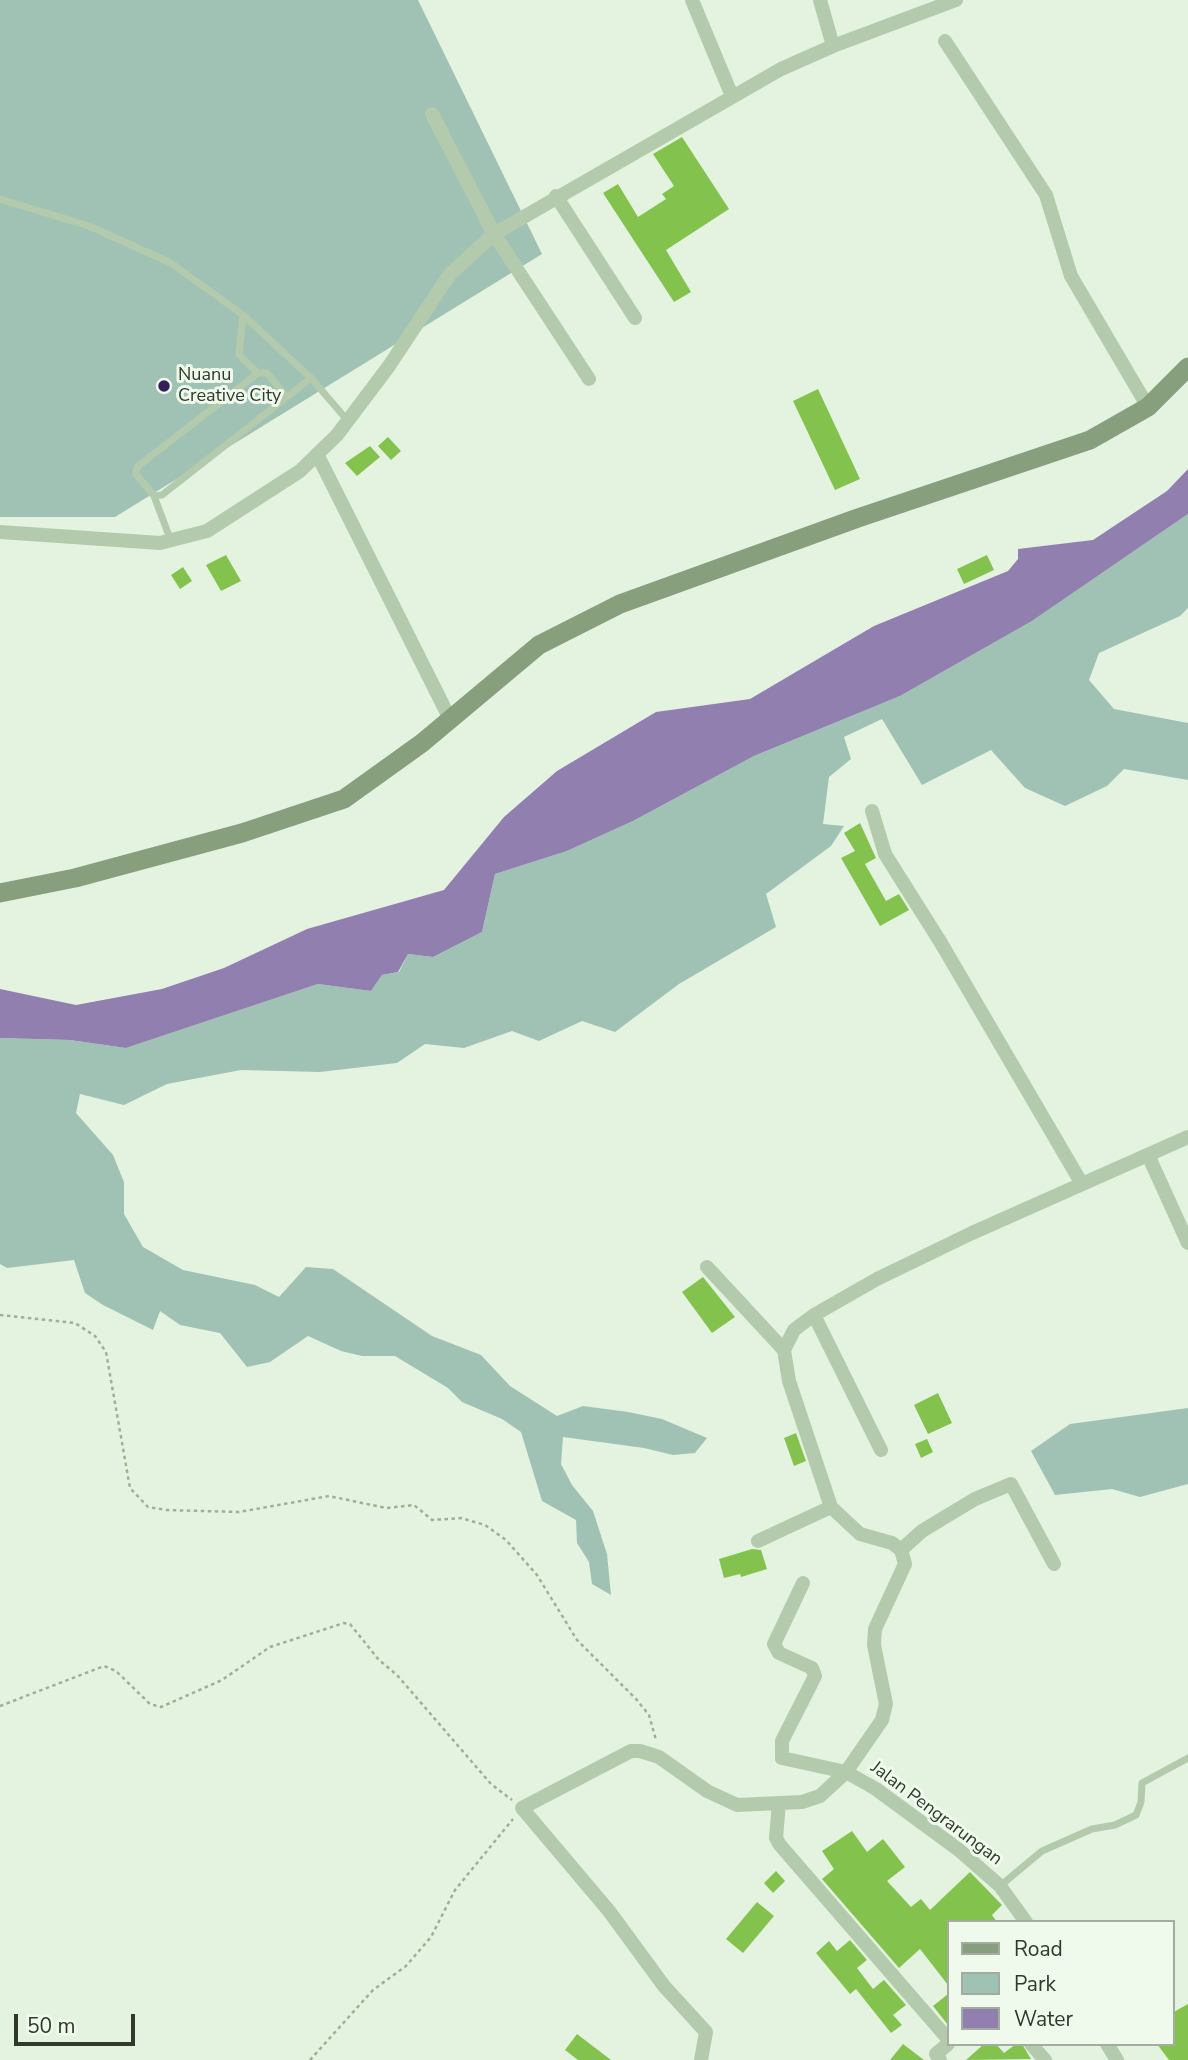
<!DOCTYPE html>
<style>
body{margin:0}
#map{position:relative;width:1188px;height:2060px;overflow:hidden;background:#e3f3e0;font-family:"Nunito Sans",sans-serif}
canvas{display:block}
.legend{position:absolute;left:947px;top:1920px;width:228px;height:126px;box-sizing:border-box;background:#effaed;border:2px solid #a3ad9f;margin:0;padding:9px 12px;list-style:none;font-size:21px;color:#30392b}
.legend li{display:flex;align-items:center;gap:14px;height:35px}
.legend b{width:35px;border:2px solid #a3ad9f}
.scale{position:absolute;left:14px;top:2014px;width:121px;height:32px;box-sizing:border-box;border:4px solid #30392b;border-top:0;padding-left:9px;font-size:21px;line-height:24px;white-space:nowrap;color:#30392b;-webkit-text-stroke:5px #effaed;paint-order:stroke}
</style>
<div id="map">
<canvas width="1188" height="2060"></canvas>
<ul class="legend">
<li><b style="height:9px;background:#889f7d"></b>Road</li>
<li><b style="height:19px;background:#a0c2b5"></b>Park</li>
<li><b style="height:19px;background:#907faf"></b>Water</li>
</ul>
<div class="scale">50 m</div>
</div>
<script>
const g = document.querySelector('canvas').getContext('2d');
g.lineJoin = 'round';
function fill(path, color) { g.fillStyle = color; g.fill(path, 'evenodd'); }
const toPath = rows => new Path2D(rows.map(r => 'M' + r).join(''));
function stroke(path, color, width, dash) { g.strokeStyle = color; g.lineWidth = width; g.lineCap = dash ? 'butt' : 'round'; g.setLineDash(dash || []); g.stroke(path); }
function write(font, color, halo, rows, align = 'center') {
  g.font = font + ' "Nunito Sans",sans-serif'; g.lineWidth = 6; g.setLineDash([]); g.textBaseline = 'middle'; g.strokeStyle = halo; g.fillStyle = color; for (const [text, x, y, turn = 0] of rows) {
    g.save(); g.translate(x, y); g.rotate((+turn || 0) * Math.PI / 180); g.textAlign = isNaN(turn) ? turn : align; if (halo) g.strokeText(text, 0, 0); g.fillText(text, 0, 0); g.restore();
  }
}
const green = toPath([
 [0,0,418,0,542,254,115,517,0,517],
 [1188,514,1188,608,1180,616,1099,653,1089,680,1114,709,1188,723,1188,780,1124,769,1107,786,1065,806,1025,788,991,750,922,785,882,719,844,737,851,759,829,777,823,824,844,826,831,846,766,894,776,927,679,984,615,1032,582,1021,539,1041,512,1031,464,1048,425,1044,397,1063,320,1072,241,1070,167,1084,124,1105,80,1094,76,1113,113,1155,124,1182,124,1214,143,1247,183,1270,255,1285,279,1297,306,1267,333,1269,432,1336,481,1355,510,1386,557,1416,583,1406,628,1412,662,1419,707,1438,695,1453,673,1455,644,1448,563,1437,561,1464,572,1485,593,1511,607,1554,611,1595,592,1584,589,1562,577,1543,576,1520,542,1501,521,1432,502,1419,462,1402,448,1388,395,1356,362,1356,341,1351,308,1336,270,1362,247,1367,220,1333,180,1325,160,1311,153,1330,103,1305,85,1293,74,1260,7,1268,0,1264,0,1038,70,1040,126,1048,318,984,371,991,382,975,399,972,408,954,433,957,482,932,495,874,567,851,633,821,754,756,900,696,1032,621],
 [1188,1408,1188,1484,1140,1497,1112,1489,1055,1495,1031,1451,1070,1424]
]);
const water = toPath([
 [1188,469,1188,514,1032,621,900,696,754,756,633,821,567,851,495,874,482,932,433,957,408,954,398,972,382,975,371,991,318,984,126,1048,70,1040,0,1038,0,989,76,1005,162,989,224,968,307,929,444,890,504,817,557,771,656,712,750,699,874,626,1008,571,1018,559,1018,549,1093,540,1167,491]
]);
const building = toPath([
 [682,137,729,209,666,250,691,292,674,302,603,193,618,184,638,217,666,199,662,194,674,186,653,154],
 [818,389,860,479,835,490,793,401],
 [388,437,401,451,391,460,378,446],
 [370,446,380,457,357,476,345,463],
 [226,555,241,581,221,591,206,565],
 [987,555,994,570,964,584,957,569],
 [183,567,192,581,180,589,171,575],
 [860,823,876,858,865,864,886,901,899,894,909,910,880,926,841,858,855,851,844,833],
 [703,1277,735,1317,712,1333,682,1292],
 [938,1393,952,1423,928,1434,914,1405],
 [796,1433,806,1461,794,1466,784,1438],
 [927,1439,933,1452,921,1458,915,1444],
 [752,1549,761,1550,767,1569,741,1577,740,1574,724,1578,719,1559],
 [852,1831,867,1852,883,1839,905,1867,887,1881,911,1907,921,1899,930,1910,970,1872,1002,1905,992,1915,997,1922,948,1922,948,1985,920,1949,899,1968,822,1879,834,1869,822,1851],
 [776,1871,785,1881,773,1893,764,1883],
 [757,1902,774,1916,743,1953,726,1939],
 [850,1940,867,1960,857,1968,873,1989,884,1980,906,2005,893,2015,902,2025,891,2033,856,1989,850,1994,816,1953,829,1941,837,1951],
 [948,1994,948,2025,933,2006],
 [1188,2004,1188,2060,1169,2060,1157,2044,1172,2044,1172,2013],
 [577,2034,611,2060,578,2060,565,2050],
 [903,2044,924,2060,890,2060],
 [984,2044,996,2044,1004,2053,1016,2044,1022,2044,1031,2059,966,2060]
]);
const path = toPath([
 [0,1315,75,1323,95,1336,106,1352,130,1488,148,1507,166,1510,239,1512,329,1496,386,1508,414,1505,432,1520,461,1518,485,1525,506,1540,537,1575,577,1640,637,1700,649,1715,656,1740],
 [0,1706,104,1666,116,1671,150,1704,161,1707,222,1680,270,1647,344,1623,350,1624,379,1660,397,1675,491,1784,512,1800],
 [310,2060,373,1990,406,1966,431,1937,455,1890,513,1819]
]);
const lane = toPath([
 [0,199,89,226,171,263,243,315,311,378,348,421],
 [243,315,239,355,258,373],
 [287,397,267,373,258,373,137,467,136,474,154,496,162,495,287,397,311,378],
 [154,496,171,541],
 [1000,1886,1042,1851,1092,1829,1115,1825,1136,1815,1141,1802,1142,1783,1188,1758]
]);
const street = toPath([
 [692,0,732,96],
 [820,0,833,46],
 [945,41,1046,195,1071,276,1148,407],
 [432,114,494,234,589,379],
 [556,196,635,318],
 [317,454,450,719],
 [0,532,160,543,207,531,300,471,337,435,389,366,450,274,494,234,781,69,833,46,956,0],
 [872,811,885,854,941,943,1082,1184],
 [1148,1155,1188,1243],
 [814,1315,881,1450],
 [784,1350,794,1330,814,1315,877,1279,972,1233,1188,1137],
 [758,1541,831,1507],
 [901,1550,922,1531,975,1499,1011,1484,1054,1564],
 [803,1583,774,1644,779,1653,812,1668,815,1676,782,1741,782,1758,846,1772,876,1789,959,1850,1000,1886,1026,1922],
 [779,1803,776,1838,780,1845,948,2039],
 [1031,2044,1045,2060],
 [1107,2044,1117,2060],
 [701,2060,706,2032,664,1986,609,1911,522,1808,631,1751,640,1751,659,1757,707,1791,737,1805,802,1802,820,1796,846,1772,882,1720,886,1704,874,1645,875,1629,905,1564,901,1550,892,1543,860,1534,831,1507,789,1381,784,1350,707,1267],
 [940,2060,936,2054,948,2044]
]);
const secondary = toPath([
 [0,893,75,878,242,833,344,799,422,743,539,645,620,604,858,518,1090,440,1148,407,1188,367]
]);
const markers = [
 [164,386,7,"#36205a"]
];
const poiNames = [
 ["Nuanu",178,376],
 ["Creative City",178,397]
];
const streetNames = [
 ["Jalan Pengrarungan",936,1814,37]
];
fill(green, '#a0c2b5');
fill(water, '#907faf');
fill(building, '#83c34d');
stroke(path, '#9bb292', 2.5, [3.5, 3.5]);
stroke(lane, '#b3cbac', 7);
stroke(street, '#b3cbac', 14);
stroke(secondary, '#889f7d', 19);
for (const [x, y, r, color] of markers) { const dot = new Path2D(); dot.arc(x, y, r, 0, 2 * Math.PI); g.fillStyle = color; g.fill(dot); stroke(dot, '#effaed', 2.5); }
write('18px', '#30392b', '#effaed', poiNames, 'left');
write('18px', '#30392b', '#effaed', streetNames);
</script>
